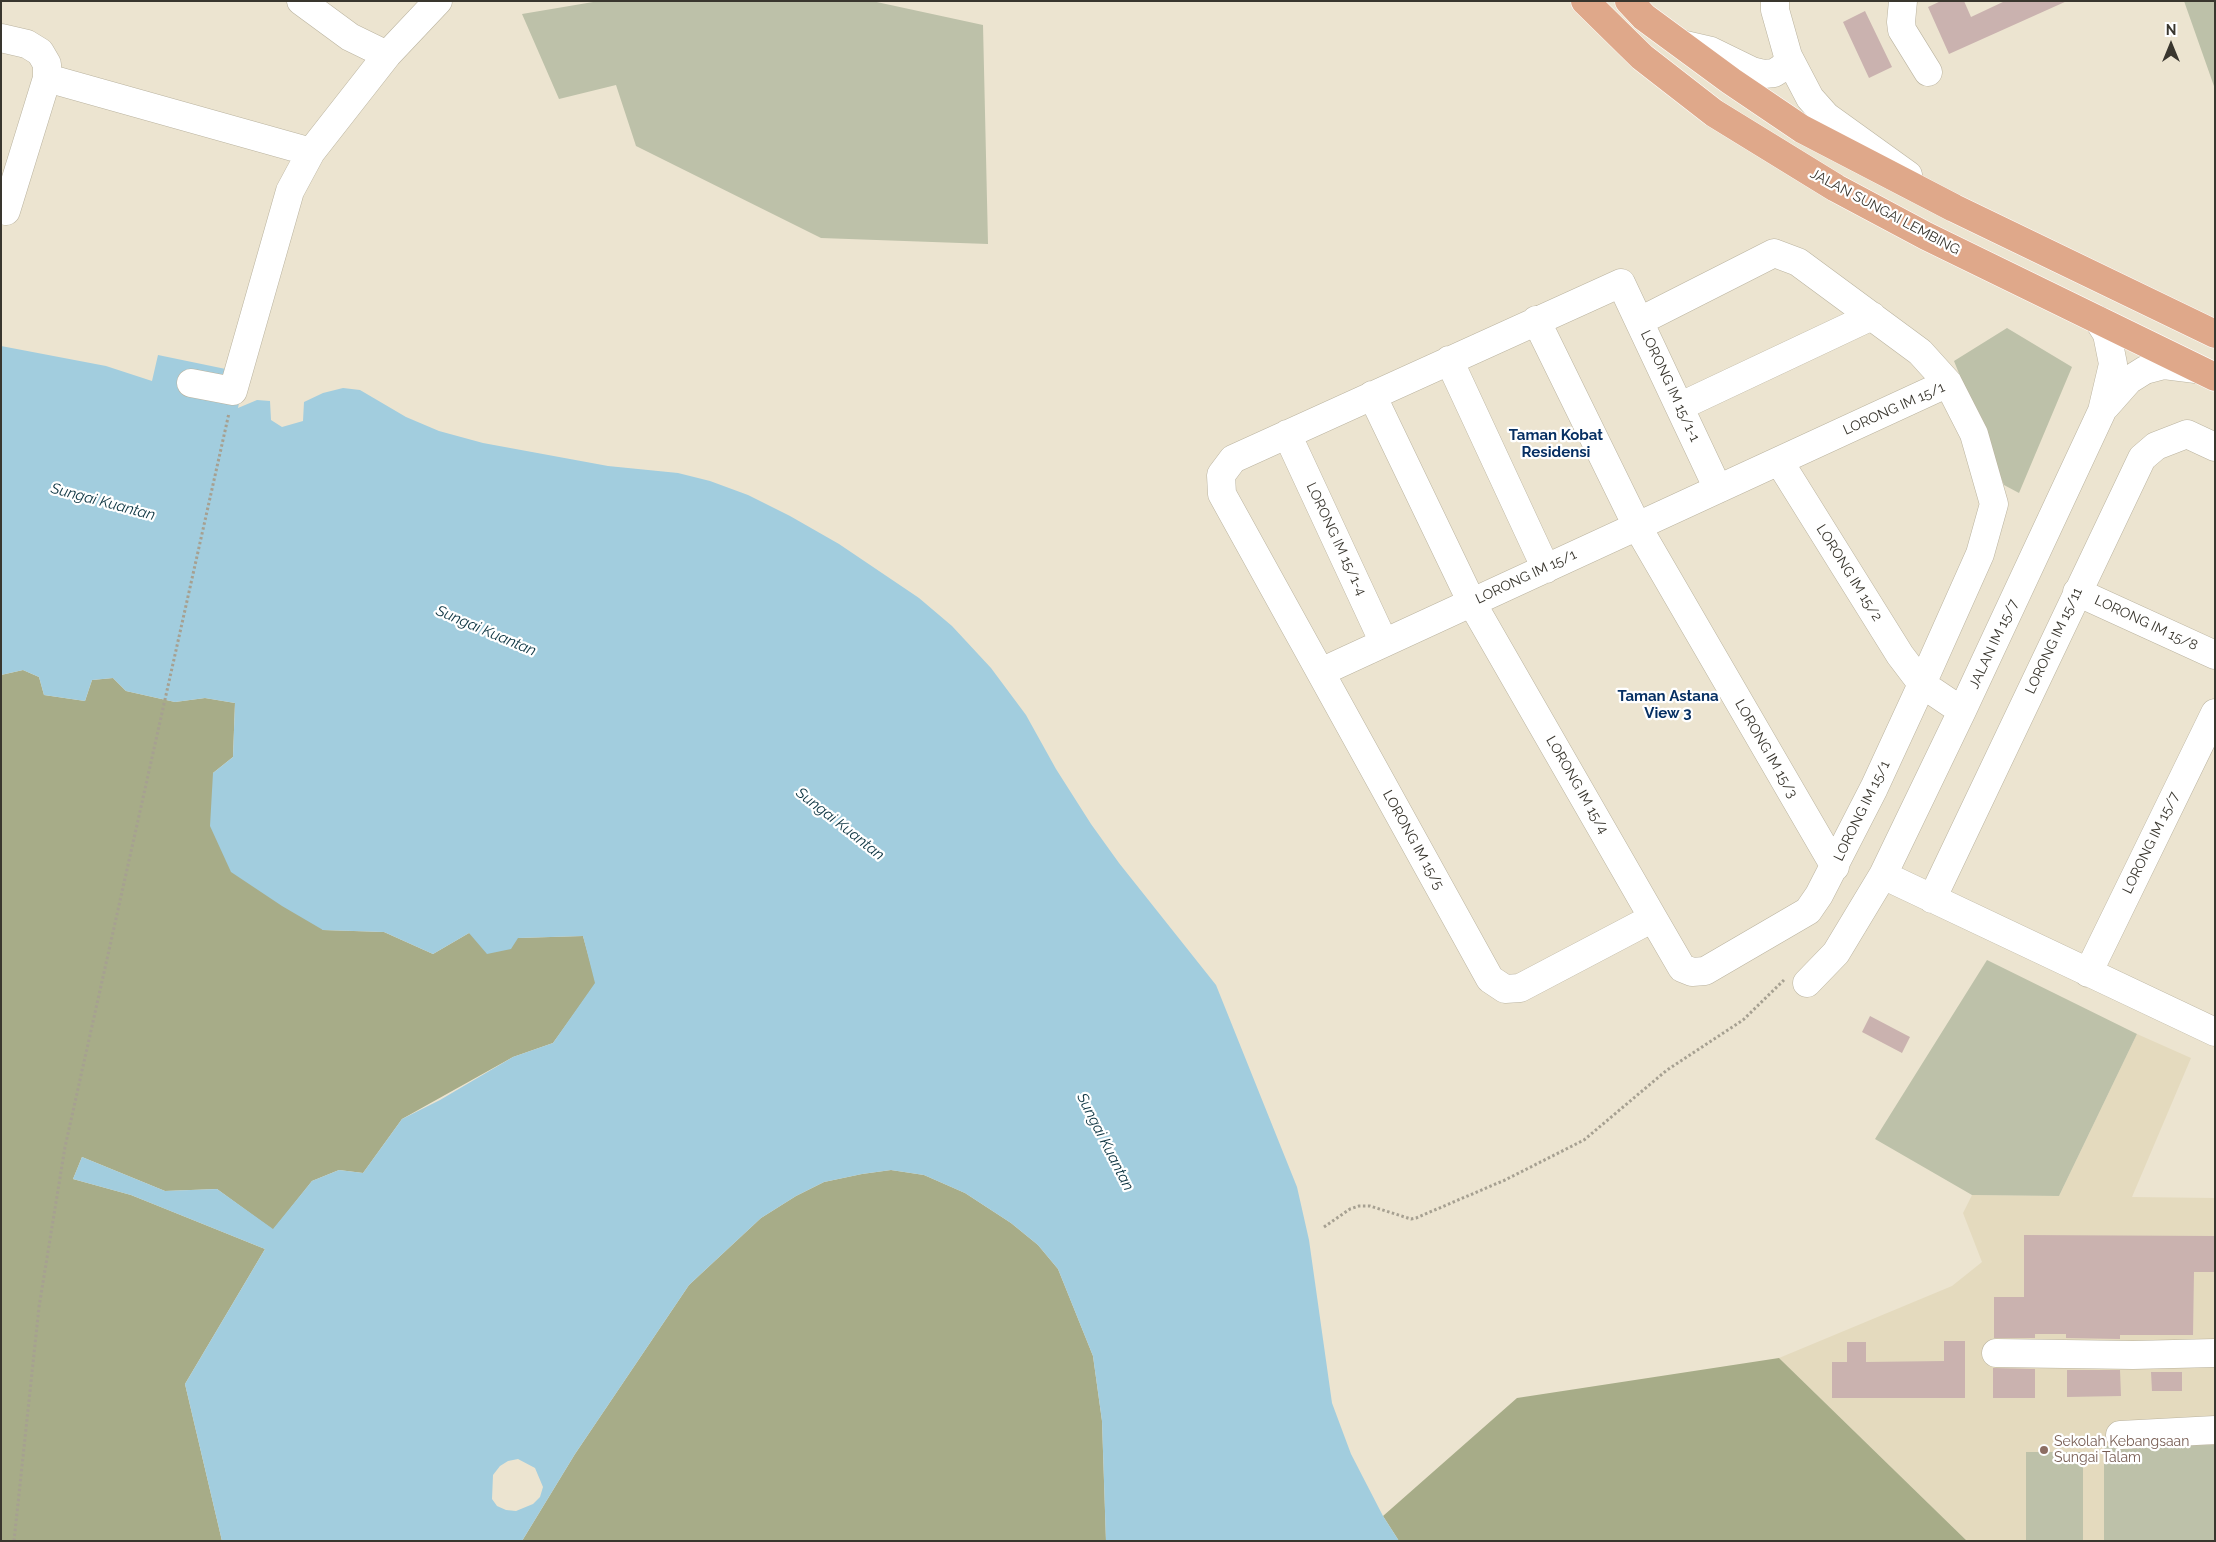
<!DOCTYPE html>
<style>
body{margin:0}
#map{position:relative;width:2216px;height:1542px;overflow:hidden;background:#ece4d0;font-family:Raleway,sans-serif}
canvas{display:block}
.frame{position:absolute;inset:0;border:2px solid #39362e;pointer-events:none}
.north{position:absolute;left:2146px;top:20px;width:50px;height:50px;-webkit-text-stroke:4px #fff;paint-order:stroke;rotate:0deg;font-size:14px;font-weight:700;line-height:20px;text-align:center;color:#39362e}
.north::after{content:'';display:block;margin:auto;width:18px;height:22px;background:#39362e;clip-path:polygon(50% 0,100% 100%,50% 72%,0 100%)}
</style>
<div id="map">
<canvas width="2216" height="1542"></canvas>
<div class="frame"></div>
<div class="north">N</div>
</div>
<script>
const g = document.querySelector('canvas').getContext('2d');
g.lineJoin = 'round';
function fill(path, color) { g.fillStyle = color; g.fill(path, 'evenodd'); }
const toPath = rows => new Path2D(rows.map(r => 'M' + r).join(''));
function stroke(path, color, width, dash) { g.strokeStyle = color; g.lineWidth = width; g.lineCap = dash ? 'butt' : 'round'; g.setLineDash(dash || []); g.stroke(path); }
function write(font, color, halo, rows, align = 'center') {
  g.font = font + ' Raleway,sans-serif'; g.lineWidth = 4.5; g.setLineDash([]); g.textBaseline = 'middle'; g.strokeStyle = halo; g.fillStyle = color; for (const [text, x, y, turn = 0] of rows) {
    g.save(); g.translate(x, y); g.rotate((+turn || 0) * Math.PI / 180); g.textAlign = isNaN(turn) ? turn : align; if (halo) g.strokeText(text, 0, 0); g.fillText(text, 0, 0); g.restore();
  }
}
const built = toPath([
 [2137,1034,2191,1058,2132,1197,2215,1198,2215,1541,1967,1541,1779,1358,1952,1286,1982,1262,1963,1213,1972,1195,2059,1196]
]);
const green = toPath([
 [599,1,872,1,983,25,988,244,821,238,636,146,616,85,559,99,522,14],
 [2184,1,2215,1,2215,89],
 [2007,328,2072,367,2019,493,2004,485,1954,361],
 [1987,960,2137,1034,2059,1196,1972,1195,1875,1139],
 [2215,1445,2215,1541,2104,1541,2104,1446],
 [2026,1452,2083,1452,2083,1541,2026,1541]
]);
const forest = toPath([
 [23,670,39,677,44,695,85,701,92,680,113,678,126,691,175,702,205,698,235,703,233,757,213,773,323,930,384,932,433,954,469,933,518,938,583,936,596,983,553,1043,513,1057,402,1119,363,1173,339,1170,312,1181,273,1230,217,1189,165,1191,82,1157,73,1179,131,1195,265,1249,185,1384,222,1541,1,1541,1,675],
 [891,1170,924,1175,965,1193,1011,1223,1038,1245,1058,1269,1093,1356,1102,1421,1106,1541,522,1541,575,1454,689,1285,761,1218,796,1196,824,1182,862,1174],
 [1779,1358,1967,1541,1399,1541,1383,1516,1517,1398]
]);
const water = toPath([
 [1,346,106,366,152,381,158,355,245,373,238,408,257,400,270,401,271,420,282,427,303,421,304,402,323,393,343,388,360,390,406,417,439,431,483,443,608,466,678,473,710,481,748,495,790,516,839,544,919,598,952,626,991,668,1026,715,1056,769,1091,824,1119,863,1216,985,1297,1187,1309,1240,1332,1403,1351,1454,1383,1516,1399,1541,1106,1541,1102,1421,1093,1356,1058,1269,1038,1245,1011,1223,965,1193,924,1175,891,1170,862,1174,824,1182,796,1196,761,1218,689,1285,575,1454,522,1541,222,1541,185,1384,265,1249,131,1195,73,1179,82,1157,165,1191,217,1189,273,1229,312,1181,339,1170,363,1173,402,1119,440,1100,513,1057,553,1043,595,983,583,936,518,938,511,949,487,954,469,933,433,954,384,932,323,930,282,906,231,872,210,826,213,773,233,757,235,703,205,698,175,702,126,691,113,678,92,680,85,701,44,695,39,677,23,670,1,675],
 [518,1459,535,1468,543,1487,540,1497,533,1504,516,1511,506,1510,497,1506,492,1499,493,1475,500,1466,508,1461]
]);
const building = toPath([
 [1941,1,1964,1,1971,17,2005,1,2067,1,1949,54,1928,7],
 [1865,11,1892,67,1869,78,1843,22],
 [1870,1016,1910,1037,1902,1053,1862,1032],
 [2024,1235,2215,1236,2215,1272,2194,1272,2193,1335,2120,1335,2120,1339,2066,1338,2066,1334,2035,1334,2035,1338,1994,1338,1994,1297,2024,1297],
 [1944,1341,1965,1341,1965,1398,1832,1398,1832,1362,1847,1362,1847,1342,1866,1342,1866,1362,1944,1361],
 [1993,1368,2035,1369,2035,1398,1993,1398],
 [2067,1370,2120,1370,2121,1396,2067,1397],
 [2151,1372,2182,1372,2182,1391,2152,1391]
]);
const path = toPath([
 [1324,1227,1350,1209,1359,1206,1370,1206,1411,1219,1416,1218,1505,1180,1584,1140,1667,1070,1743,1020,1784,980],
 [14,1541,39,1307,65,1147,229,413]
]);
const minor = toPath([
 [301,1,350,37,387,55],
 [1775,1,1775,10,1788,56,1810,98,1826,116,1908,175],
 [1903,1,1901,22,1902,30,1928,72],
 [1,38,27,44,40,52,47,64,47,78,6,211],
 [1685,45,1711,51,1752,71,1764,74,1774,73,1782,68,1788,61,1788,56],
 [47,78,311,152],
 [1536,320,1637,526,1835,867],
 [1449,360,1546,569],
 [191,383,233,391,290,191,311,152,387,55,438,1],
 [1372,395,1472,603,1653,918,1682,968,1692,972,1705,971,1808,911,1819,895,1874,788,1922,684,1980,554,1994,504,1974,434,1948,383,1920,352,1798,262,1774,253,1640,321],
 [1681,406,1872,316],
 [2106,406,2129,380,2145,370,2164,365,2196,369],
 [1287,434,1384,643],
 [1779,461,1900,655,1922,684,1962,711],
 [2077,592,2215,655],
 [1321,672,1948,383],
 [1883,875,2215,1032],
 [1932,899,2142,458,2156,446,2187,434,2215,447],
 [1653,918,1520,988,1505,989,1490,979,1222,494,1221,475,1233,459,1621,283,1718,489],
 [2088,973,2215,713],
 [1807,983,1836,953,1883,875,1962,711,2102,411,2113,364,2107,334,2098,320],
 [1996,1353,2133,1355,2215,1353],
 [2120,1435,2215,1430]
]);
const major = toPath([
 [1585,1,1642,57,1714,113,1836,188,1926,236,2215,377],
 [1629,1,1644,17,1731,81,1802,129,1954,208,2215,334]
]);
const markers = [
 [2044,1450,5,"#8d6e63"]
];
const streetNames = [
 ["JALAN SUNGAI LEMBING",1885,212,28],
 ["LORONG IM 15/1-1",1670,386,65],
 ["LORONG IM 15/1",1894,409,-24],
 ["LORONG IM 15/1-4",1336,539,65],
 ["LORONG IM 15/2",1849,573,58],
 ["LORONG IM 15/1",1526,577,-25],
 ["LORONG IM 15/8",2146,623,25],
 ["LORONG IM 15/11",2054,641,-65],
 ["JALAN IM 15/7",1994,644,-65],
 ["LORONG IM 15/3",1766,749,60],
 ["LORONG IM 15/4",1577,785,60],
 ["LORONG IM 15/1",1862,811,-64],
 ["LORONG IM 15/5",1413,840,61],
 ["LORONG IM 15/7",2151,843,-64]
];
const educationNames = [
 ["Sekolah Kebangsaan",2054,1442],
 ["Sungai Talam",2054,1458]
];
const neighbourhoodNames = [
 ["Taman Kobat",1556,435],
 ["Residensi",1556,452],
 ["Taman Astana",1668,696],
 ["View 3",1668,713]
];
const waterNames = [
 ["Sungai Kuantan",103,502,15],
 ["Sungai Kuantan",486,631,23],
 ["Sungai Kuantan",840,824,38],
 ["Sungai Kuantan",1105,1142,63]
];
fill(built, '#e4dabe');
fill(green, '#bdc1a9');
fill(forest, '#a7ac88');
fill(water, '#a2cdde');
fill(building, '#cab2af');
stroke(minor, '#bab39f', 29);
stroke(major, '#fff', 29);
stroke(path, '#a6a091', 3, [2.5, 2.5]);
stroke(minor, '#fff', 28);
stroke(major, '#dfa88a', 28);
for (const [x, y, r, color] of markers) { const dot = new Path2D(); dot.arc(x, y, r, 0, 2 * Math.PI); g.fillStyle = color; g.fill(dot); stroke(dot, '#fff', 2); }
write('14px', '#39362e', '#fff', streetNames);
write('14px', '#785e54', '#fff', educationNames, 'left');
write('bold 15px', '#073063', '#fff', neighbourhoodNames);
write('italic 15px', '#0b3340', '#fff', waterNames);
</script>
